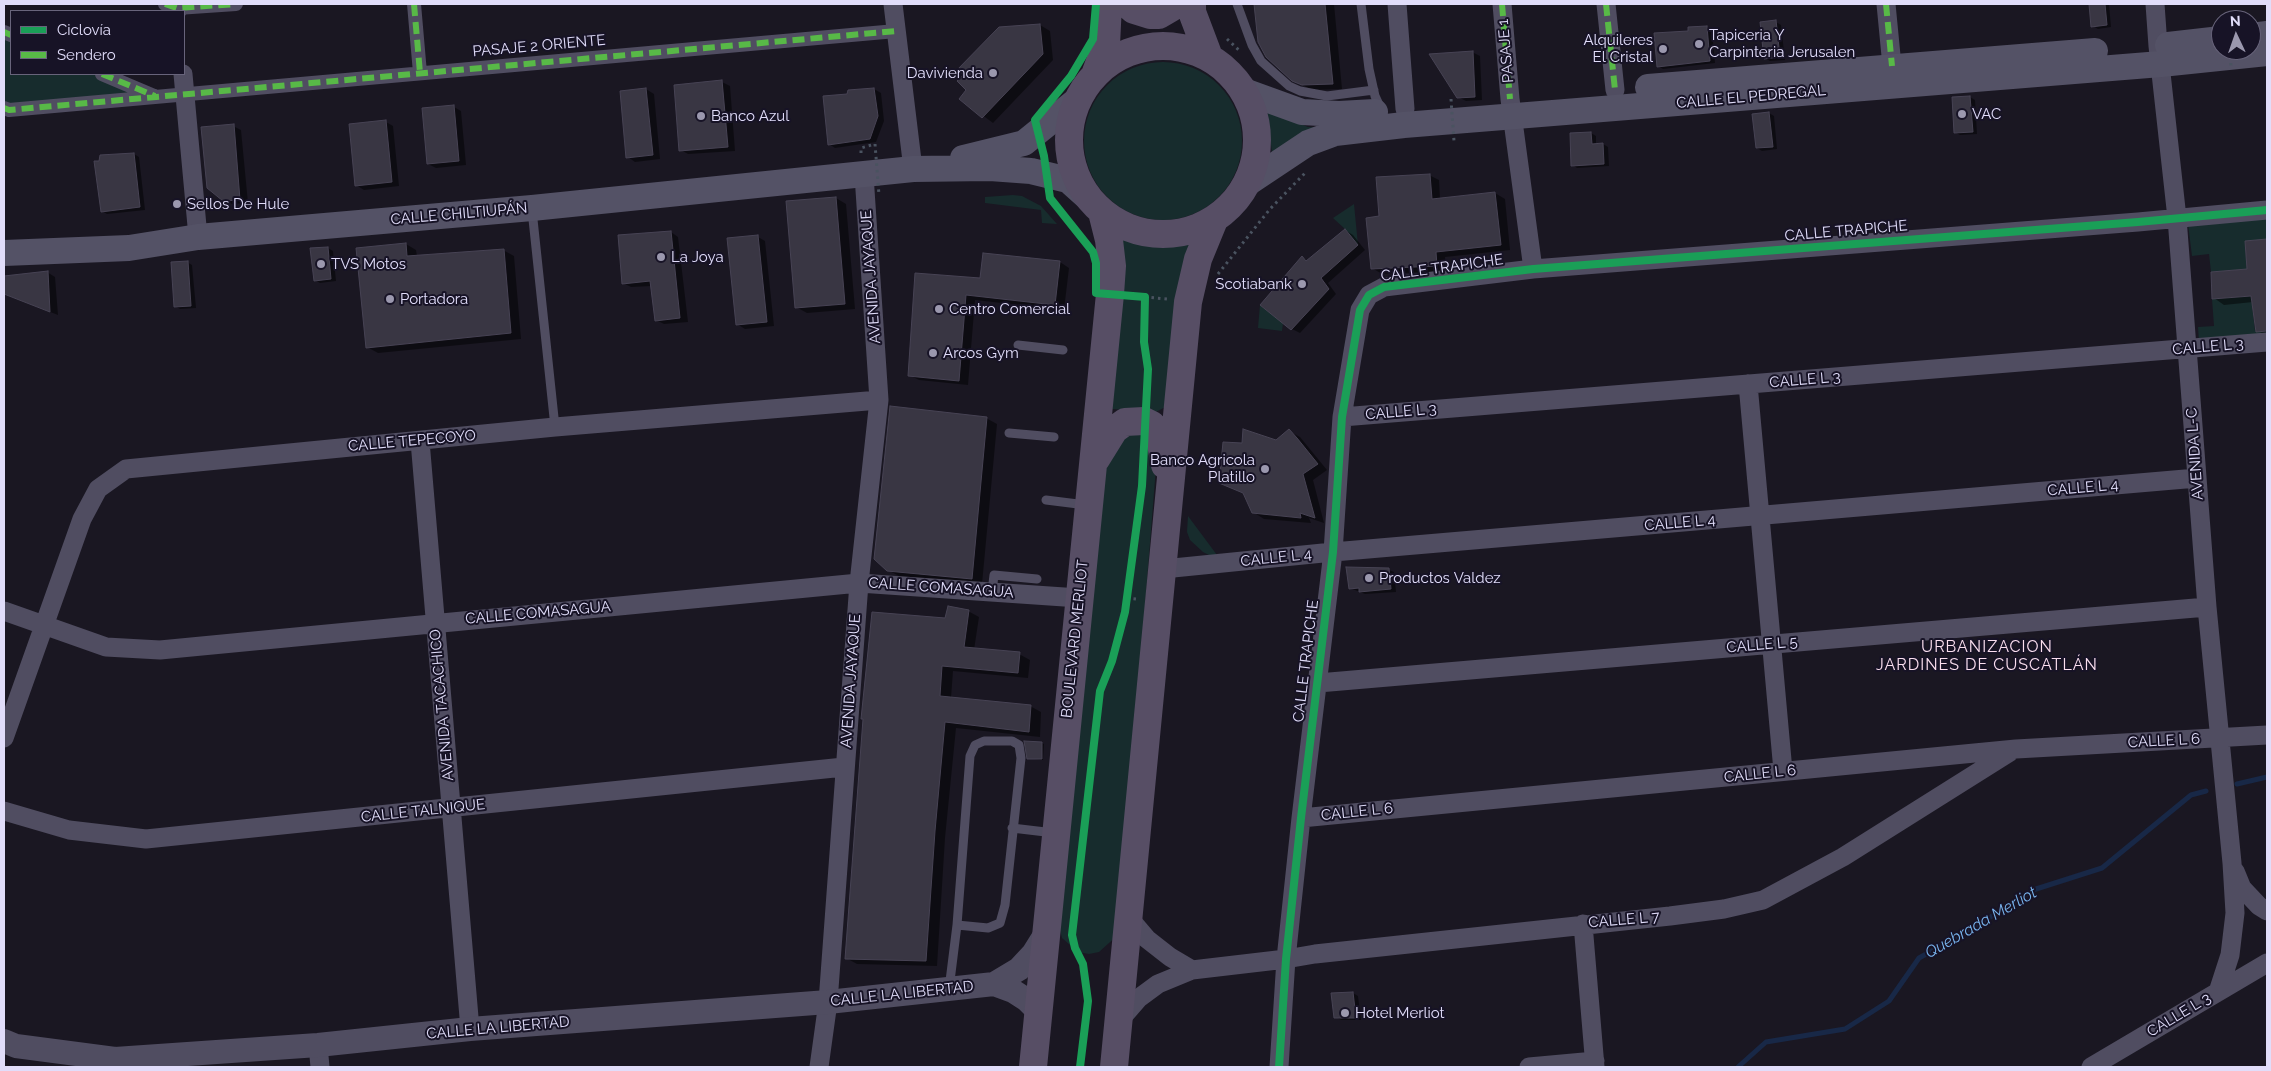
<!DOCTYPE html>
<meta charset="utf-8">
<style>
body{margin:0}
#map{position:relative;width:2271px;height:1071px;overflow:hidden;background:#1a1722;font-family:Raleway,sans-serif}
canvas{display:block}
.frame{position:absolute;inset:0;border:5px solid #e1ddfa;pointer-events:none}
.legend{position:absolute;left:10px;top:10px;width:175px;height:65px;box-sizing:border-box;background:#171326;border:1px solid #68647b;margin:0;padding:6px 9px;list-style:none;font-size:15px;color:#e1ddfa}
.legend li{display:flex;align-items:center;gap:10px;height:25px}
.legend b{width:25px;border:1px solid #68647b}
.north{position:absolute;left:2211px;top:10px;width:50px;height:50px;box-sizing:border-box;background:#171326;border:1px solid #68647b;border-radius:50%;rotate:357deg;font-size:14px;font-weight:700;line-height:20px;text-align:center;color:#e1ddfa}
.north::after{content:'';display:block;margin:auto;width:18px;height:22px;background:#9b98ae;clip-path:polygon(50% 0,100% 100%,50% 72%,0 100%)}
</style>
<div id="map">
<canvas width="2271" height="1071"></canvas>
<div class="frame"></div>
<ul class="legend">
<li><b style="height:6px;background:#1a9f57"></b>Ciclovía</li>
<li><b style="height:6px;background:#58b947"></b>Sendero</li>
</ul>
<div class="north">N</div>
</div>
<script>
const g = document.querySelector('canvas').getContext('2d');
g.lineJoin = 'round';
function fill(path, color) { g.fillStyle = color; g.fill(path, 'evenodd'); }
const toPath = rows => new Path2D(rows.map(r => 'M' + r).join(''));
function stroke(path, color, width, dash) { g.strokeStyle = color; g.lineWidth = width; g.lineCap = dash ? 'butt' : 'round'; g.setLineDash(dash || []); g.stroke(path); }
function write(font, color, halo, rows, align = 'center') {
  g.font = font + ' Raleway,sans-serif'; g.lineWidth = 4; g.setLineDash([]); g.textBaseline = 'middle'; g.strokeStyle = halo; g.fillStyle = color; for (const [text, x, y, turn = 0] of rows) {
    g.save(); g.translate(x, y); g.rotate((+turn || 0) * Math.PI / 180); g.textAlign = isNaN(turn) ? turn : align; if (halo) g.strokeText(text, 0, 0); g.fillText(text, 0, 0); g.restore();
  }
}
const green = toPath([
 [11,35,11,74,102,74,156,97,4,108,4,36],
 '1084 141a79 79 0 1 1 158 0a79 79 0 1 1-158 0Z',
 [1266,110,1308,127,1335,128,1273,159],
 [1013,195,1022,196,1041,206,1057,224,1042,223,1041,210,985,203,985,197],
 [1354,204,1358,245,1345,229,1333,218],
 [2267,217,2267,239,2245,242,2247,269,2211,272,2209,254,2192,256,2188,224],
 [1200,233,1167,406,1156,412,1112,409,1117,235,1155,246],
 [2251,296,2255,331,2267,330,2267,336,2199,342,2198,327,2214,326,2212,299],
 [1260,305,1283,323,1282,331,1258,328],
 [1138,424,1158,442,1119,934,1099,952,1089,954,1078,952,1062,938,1058,923,1107,447],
 [1188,516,1217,555,1209,555,1203,552,1190,540,1187,532]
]);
const shadow = toPath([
 [1255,4,1334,4,1342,89,1312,90,1293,80,1259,42],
 [2090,4,2109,4,2111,27,2098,29,2093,26],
 [1776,22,1781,25,1785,60,1770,61,1765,58],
 [1040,25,1050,31,1053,60,993,123,961,99],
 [1707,27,1712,30,1715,63,1663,69,1658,66,1690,32],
 [1472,52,1480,56,1482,100,1466,101,1458,97],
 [722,82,730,86,735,151,688,154,681,150],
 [646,89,654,94,660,159,635,162,628,157],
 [874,89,881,93,884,121,876,142,835,148,829,144,848,95],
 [1970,97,1975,100,1977,134,1960,135,1955,132],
 [454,107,461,111,466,165,436,168,428,164],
 [1769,113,1774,116,1777,149,1762,151,1757,148],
 [386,122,393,126,399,186,364,190,356,185],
 [233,126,241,130,248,203,232,204,224,199],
 [1591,133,1596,136,1596,145,1603,144,1608,147,1609,166,1577,168,1573,165],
 [134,154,139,157,145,210,107,214,102,211,100,162],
 [1429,175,1439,180,1440,199,1495,193,1505,199,1510,250,1445,257,1446,271,1382,274,1372,268,1381,217],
 [836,198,846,204,855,309,807,313,796,307],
 [1345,230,1353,235,1365,250,1328,283,1336,294,1300,333,1292,329,1303,258,1308,261],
 [671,232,678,237,688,322,664,324,656,320,652,286,631,287,623,283],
 [758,237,765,241,774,326,745,329,737,324],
 [2267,241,2267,336,2257,330,2253,302,2224,305,2214,298,2249,271,2246,243],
 [406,244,416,250,417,256,503,250,514,256,521,339,378,353,367,347],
 [328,248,333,251,336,281,320,283,315,280],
 [187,262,192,265,196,308,180,309,175,306],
 [1060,262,1069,268,1064,310,975,300,968,385,919,380,909,375,916,274,981,280],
 [47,272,55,277,58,315,4,294,4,277],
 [986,418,997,424,982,584,899,576,888,570],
 [1289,431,1300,437,1327,470,1313,480,1324,523,1309,518,1311,523,1264,519,1253,512,1245,494,1221,482,1243,444,1277,441],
 [1389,570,1394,572,1396,592,1365,594,1350,588],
 [968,611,979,617,974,650,1019,654,1030,660,1028,678,953,671,951,698,1030,706,1041,712,1040,737,956,728,945,838,937,966,857,964,846,958,946,619],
 [1042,743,1044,744,1043,760,1028,758],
 [1353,993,1358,996,1361,1020,1341,1020,1336,1017]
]);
const stream = toPath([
 [2237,784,2267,777],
 [1738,1067,1766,1042,1845,1029,1889,1001,1919,958,1970,930,2033,890,2102,868,2191,795,2206,791]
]);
const building = toPath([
 [1254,4,1325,4,1333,84,1302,85,1292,81,1266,57,1258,42,1254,4],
 [2089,4,2105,4,2107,25,2091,27,2089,4],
 [1776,20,1780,57,1764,59,1760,22,1776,20],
 [1040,24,1043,54,982,118,959,99,966,90,957,81,964,74,956,71,999,27,1040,24],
 [1707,26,1710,61,1657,67,1654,33,1688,31,1688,27,1707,26],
 [1473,51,1475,97,1457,98,1429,54,1473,51],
 [722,80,728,147,679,151,674,85,722,80],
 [646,88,653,155,626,158,620,91,646,88],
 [874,88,878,116,870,139,828,145,823,96,847,94,848,90,874,88],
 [1970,96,1973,132,1954,133,1952,97,1970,96],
 [454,105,459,161,427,164,422,108,454,105],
 [1769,112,1773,147,1756,148,1752,114,1769,112],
 [386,120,392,182,355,186,349,124,386,120],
 [234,124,240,200,223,201,207,188,201,127,234,124],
 [1591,132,1592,144,1603,143,1604,164,1571,166,1570,133,1591,132],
 [134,153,140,207,101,212,94,161,99,161,100,155,134,153],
 [1430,174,1432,199,1495,192,1501,245,1436,252,1437,266,1371,269,1366,218,1379,216,1376,177,1430,174],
 [836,197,845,304,795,308,786,201,836,197],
 [1345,229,1358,245,1321,278,1329,289,1291,330,1260,305,1302,256,1306,261,1345,229],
 [671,231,680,318,655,321,650,281,622,284,618,235,671,231],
 [758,235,767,322,736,325,727,238,758,235],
 [2267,239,2267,331,2256,332,2251,296,2212,299,2211,272,2247,269,2245,241,2267,239],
 [406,243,407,256,504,249,511,333,366,348,356,248,406,243],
 [328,247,331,279,314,281,310,248,328,247],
 [983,253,1060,261,1055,305,966,295,959,381,908,376,915,273,980,278,983,253],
 [188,261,191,306,174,307,171,262,188,261],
 [48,271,50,312,4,294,4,276,48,271],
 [890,406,987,417,972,579,887,571,874,559,890,406],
 [1243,429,1276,440,1289,429,1297,438,1318,464,1303,474,1315,518,1300,513,1301,518,1252,513,1243,493,1219,483,1223,442,1242,443,1243,429],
 [1346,567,1389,568,1391,589,1359,592,1359,588,1349,589,1346,567],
 [948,606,969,610,964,647,1020,652,1018,673,942,666,940,696,1031,705,1029,732,945,722,935,831,926,961,845,959,863,719,861,719,872,612,945,618,948,606],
 [1024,741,1042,742,1042,759,1027,759,1024,741],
 [1353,992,1356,1018,1334,1018,1331,993,1353,992]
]);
const path = toPath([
 [1227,39,1241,52],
 [861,153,861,148,875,144],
 [1218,274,1270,209,1307,171],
 [1145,297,1167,299],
 [1127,598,1137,599]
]);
const service = toPath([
 [1237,4,1252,45,1261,61,1289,86,1300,91,1327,96,1374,90],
 [1361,4,1369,69,1375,96,1381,109],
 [532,210,555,427],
 [1018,345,1063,350],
 [1009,433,1054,437],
 [1046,500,1086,505],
 [992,592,994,575,1037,579],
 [1012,828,1054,833],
 [949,989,957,925,970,756,975,745,984,741,1012,741,1019,745,1021,758,1005,905,1000,923,988,928,957,925]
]);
const pedestrian = toPath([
 [165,4,177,8,236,4],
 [414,4,420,73],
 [4,32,11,35],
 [102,74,154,96],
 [4,108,9,110,896,31]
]);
const minor = toPath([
 [176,4,177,11],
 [893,4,913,169],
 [1397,4,1405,109],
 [1502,4,1510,99,1533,269],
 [1606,4,1615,90],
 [1886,4,1892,66],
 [2155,4,2158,46,2177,218,2207,607,2232,863,2235,913,2230,955,2218,992],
 [183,74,198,237],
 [1748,384,1783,771],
 [1342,417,2267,342],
 [420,441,470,1029],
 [1163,569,1333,552,2197,478],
 [4,611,106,647,160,650,859,583,1079,598],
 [1318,683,2207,607],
 [4,738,82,519,98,489,126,469,555,427,879,400],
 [4,811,69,830,146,839,844,767],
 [1301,818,2016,749,2267,735],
 [2235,871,2242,888,2259,906,2267,911],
 [1130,919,1147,939,1170,957,1192,970],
 [1583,924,1595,1067],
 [1119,1021,1139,998,1158,984,1192,970,1286,959,1315,954,1670,916,1724,909,1763,900,1843,857,2010,752],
 [318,1045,320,1067],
 [819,1067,828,1002,859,583,879,400,864,175],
 [1279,1067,1286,959,1301,818,1333,552,1342,417,1360,310,1369,295,1384,287,1533,269,2138,222,2267,210],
 [1529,1067,1595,1061],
 [2091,1067,2267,963]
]);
const tertiary = toPath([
 [994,984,1013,991,1027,1000,1039,1012],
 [4,1041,16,1046,115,1059,318,1045,470,1029,828,1002,994,984,1019,969,1033,954,1048,930]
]);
const secondary = toPath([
 [2251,36,2267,34],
 [2168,45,2221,39],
 [1648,87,2095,51],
 [1244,91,1302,112,1339,114,1375,112],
 [963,158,1024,143,1077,100],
 [1248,183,1308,143,1335,133,1404,125,2161,64,2267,53],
 [4,253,129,248,198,237,532,208,913,169,990,168,1031,171,1068,180,1087,197]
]);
const primary = toPath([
 [1127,4,1134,10,1150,15,1159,15,1171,8,1173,4],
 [1192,4,1192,12,1209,57],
 '1069 140a94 94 0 1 1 188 0a94 94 0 1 1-188 0Z',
 [1096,72,1106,45,1108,4],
 [1096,459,1114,430,1125,422,1144,421,1152,425,1159,434,1165,465],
 [1033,1067,1110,294,1112,266,1109,240,1102,212],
 [1114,1067,1188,302,1198,259,1214,220]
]);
const pathBridge = toPath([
 [2230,50,2231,67],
 [1451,99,1454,141],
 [875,144,879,195]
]);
const quiet = toPath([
 [165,4,177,8,236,4],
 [414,4,420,73],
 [1502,4,1510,99],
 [1606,4,1615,90],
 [1886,4,1892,66],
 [4,32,11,35],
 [102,74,155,96],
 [4,108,9,110,896,31]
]);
const cycleway = toPath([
 [1080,1067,1088,1001,1083,964,1075,948,1072,935,1100,691,1112,661,1125,612,1142,486,1148,369,1144,342,1145,297,1096,293,1096,263,1093,252,1050,198,1044,156,1035,120,1071,76,1093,39,1096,4],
 [1279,1067,1286,959,1301,818,1333,552,1342,417,1360,310,1369,295,1384,287,1533,269,2138,222,2267,210]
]);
const markers = [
 [1699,44,5,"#9b98ae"],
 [1663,49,5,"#9b98ae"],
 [993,73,5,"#9b98ae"],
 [1962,114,5,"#9b98ae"],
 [701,116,5,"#9b98ae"],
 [177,204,5,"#9b98ae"],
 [661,257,5,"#9b98ae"],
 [321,264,5,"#9b98ae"],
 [1302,284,5,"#9b98ae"],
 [390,299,5,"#9b98ae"],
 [939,309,5,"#9b98ae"],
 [933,353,5,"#9b98ae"],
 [1265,469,5,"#9b98ae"],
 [1369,578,5,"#9b98ae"],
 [1345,1013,5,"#9b98ae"]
];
const poiNames = [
 ["Tapiceria Y",1709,35],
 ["Carpinteria Jerusalen",1709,52],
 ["Alquileres",1653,40,"right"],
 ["El Cristal",1653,57,"right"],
 ["Davivienda",983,73,"right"],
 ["VAC",1972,114],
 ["Banco Azul",711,116],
 ["Sellos De Hule",187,204],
 ["La Joya",671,257],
 ["TVS Motos",331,264],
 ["Scotiabank",1292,284,"right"],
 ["Portadora",400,299],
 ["Centro Comercial",949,309],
 ["Arcos Gym",943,353],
 ["Banco Agricola",1255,460,"right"],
 ["Platillo",1255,477,"right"],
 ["Productos Valdez",1379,578],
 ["Hotel Merliot",1355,1013]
];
const streetNames = [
 ["PASAJE 2 ORIENTE",539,46,-5],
 ["PASAJE 1",1506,51,-95],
 ["CALLE EL PEDREGAL",1751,97,-5],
 ["CALLE CHILTIUPÁN",459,214,-5],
 ["CALLE TRAPICHE",1846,231,-5],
 ["CALLE TRAPICHE",1442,268,-8],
 ["AVENIDA JAYAQUE",871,277,-94],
 ["CALLE L 3",2208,347,-5],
 ["CALLE L 3",1805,380,-5],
 ["CALLE L 3",1401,412,-5],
 ["CALLE TEPECOYO",412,441,-5],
 ["AVENIDA L-C",2195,454,-94],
 ["CALLE L 4",2083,488,-5],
 ["CALLE L 4",1680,523,-5],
 ["CALLE L 4",1276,558,-6],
 ["CALLE COMASAGUA",941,588,4],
 ["CALLE COMASAGUA",538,613,-5],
 ["BOULEVARD MERLIOT",1075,639,-84],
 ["CALLE L 5",1762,645,-5],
 ["CALLE TRAPICHE",1306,661,-83],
 ["AVENIDA JAYAQUE",851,681,-86],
 ["AVENIDA TACACHICO",442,705,-95],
 ["CALLE L 6",2164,741,-3],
 ["CALLE L 6",1760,774,-6],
 ["CALLE TALNIQUE",423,811,-6],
 ["CALLE L 6",1357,812,-6],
 ["CALLE L 7",1624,920,-5],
 ["CALLE LA LIBERTAD",902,994,-6],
 ["CALLE L 3",2179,1015,-31],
 ["CALLE LA LIBERTAD",498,1028,-5]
];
const neighbourhoodNames = [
 ["URBANIZACION",1987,647],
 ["JARDINES DE CUSCATLÁN",1987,665]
];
const waterNames = [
 ["Quebrada Merliot",1981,923,-30]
];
fill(green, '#172c2d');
fill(shadow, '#0007');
stroke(stream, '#182847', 5);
fill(building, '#393643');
stroke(building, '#474354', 1);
stroke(path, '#4a5360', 3, [2.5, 4]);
stroke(service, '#504d61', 9);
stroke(pedestrian, '#504d61', 14);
stroke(minor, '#504d61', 19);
stroke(tertiary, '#504d61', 24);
stroke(secondary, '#545266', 26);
stroke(primary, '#574e65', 28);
stroke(pathBridge, '#4a5360', 3, [2.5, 4]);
stroke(quiet, '#58b947', 6, [12, 6]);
stroke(cycleway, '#1a9f57', 8);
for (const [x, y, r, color] of markers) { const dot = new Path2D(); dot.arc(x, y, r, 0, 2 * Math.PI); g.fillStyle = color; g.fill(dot); stroke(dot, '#171326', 2); }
write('15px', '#e1ddfa', '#171326', poiNames, 'left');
write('15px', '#e1ddfa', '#171326', streetNames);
g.letterSpacing = '1px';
write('16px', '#fbdfef', '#171326', neighbourhoodNames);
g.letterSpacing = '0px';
write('italic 16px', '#78b3ed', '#171326', waterNames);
</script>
